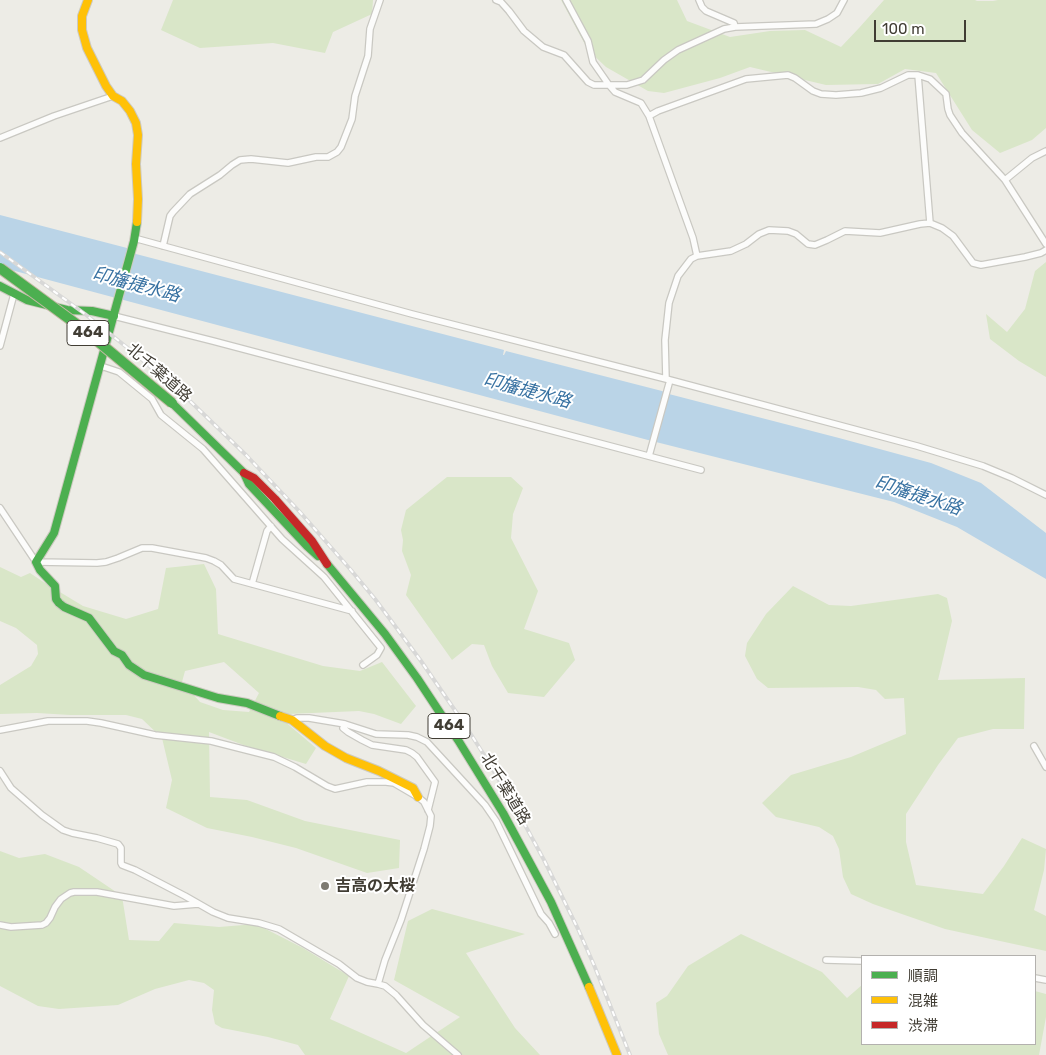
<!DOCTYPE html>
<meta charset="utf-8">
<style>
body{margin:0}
#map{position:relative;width:1046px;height:1055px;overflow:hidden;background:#edece6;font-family:Rubik,"Noto Sans JP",sans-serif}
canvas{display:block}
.legend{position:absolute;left:861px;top:955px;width:175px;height:90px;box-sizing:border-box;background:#fff;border:1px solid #b3b1ae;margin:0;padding:6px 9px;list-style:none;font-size:15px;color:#413d34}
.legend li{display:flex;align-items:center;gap:10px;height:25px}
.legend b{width:25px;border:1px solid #b3b1ae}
.scale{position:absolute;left:874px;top:20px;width:92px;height:22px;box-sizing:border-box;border:2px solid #413d34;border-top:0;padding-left:6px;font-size:15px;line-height:18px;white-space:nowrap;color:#413d34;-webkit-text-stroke:4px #fff;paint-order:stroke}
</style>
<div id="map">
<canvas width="1046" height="1055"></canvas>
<ul class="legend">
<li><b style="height:6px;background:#4caf50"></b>順調</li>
<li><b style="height:6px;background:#ffc107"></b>混雑</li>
<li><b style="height:6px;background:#c62828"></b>渋滞</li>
</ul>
<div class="scale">100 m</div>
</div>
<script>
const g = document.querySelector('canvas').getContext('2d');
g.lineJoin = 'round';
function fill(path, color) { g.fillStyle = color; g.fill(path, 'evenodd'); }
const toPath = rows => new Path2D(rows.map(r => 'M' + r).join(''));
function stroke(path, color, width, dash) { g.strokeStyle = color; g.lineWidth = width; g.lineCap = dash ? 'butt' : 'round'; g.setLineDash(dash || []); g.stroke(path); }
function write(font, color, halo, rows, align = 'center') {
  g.font = font + ' Rubik,"Noto Sans JP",sans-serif'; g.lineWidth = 4; g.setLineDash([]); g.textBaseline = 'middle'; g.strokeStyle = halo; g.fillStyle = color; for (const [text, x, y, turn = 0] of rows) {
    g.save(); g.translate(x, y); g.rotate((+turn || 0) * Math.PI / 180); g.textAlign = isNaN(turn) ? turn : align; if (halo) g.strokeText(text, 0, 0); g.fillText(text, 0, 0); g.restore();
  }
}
const green = toPath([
 [173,0,373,0,372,14,333,32,325,53,273,43,200,48,161,30],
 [561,0,677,0,687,21,730,37,770,31,805,30,841,47,859,28,884,0,975,0,977,1,993,1,998,0,1046,0,1046,128,1032,140,1000,153,972,130,936,73,905,69,878,84,826,85,750,67,720,78,664,93,648,91,606,67,588,50],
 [1046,262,1046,377,1019,361,990,339,986,314,1007,332,1025,309,1035,271],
 [447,477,511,477,523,488,513,514,511,538,538,591,524,629,569,643,575,660,544,697,508,693,492,666,484,645,472,644,452,660,406,595,411,575,402,551,403,540,401,530,406,510],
 [204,564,216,589,218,634,323,666,360,671,382,662,416,706,401,724,374,714,359,711,288,714,283,720,316,748,306,764,246,746,209,732,210,797,247,800,305,821,400,840,399,868,367,873,296,848,252,837,207,828,166,808,172,780,162,738,142,719,126,715,70,715,37,713,0,714,0,685,31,666,38,654,37,645,16,628,0,621,0,567,21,577,30,573,45,583,83,606,126,619,158,609,166,568],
 [224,662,259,693,249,712,223,710,200,702,182,682,185,671],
 [793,586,829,605,851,606,938,594,947,598,952,621,938,680,1025,678,1024,729,993,729,958,738,938,765,906,814,906,842,916,885,983,894,1004,866,1022,838,1046,849,1044,870,1034,910,1046,916,1046,951,945,929,873,904,851,894,843,877,839,849,833,836,819,827,776,817,762,803,791,775,851,757,906,734,904,698,885,699,876,690,858,687,768,688,757,679,745,656,747,643,766,614],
 [0,851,19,858,45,854,79,867,122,896,129,940,159,941,174,923,219,927,256,924,303,948,349,976,330,1019,406,1053,460,1017,394,980,408,921,432,909,525,934,466,953,515,1028,540,1055,305,1055,298,1045,268,1037,222,1028,215,1024,212,1010,214,990,204,983,189,980,155,989,118,1005,59,1009,38,1006,0,986],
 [741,934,822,972,847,998,862,985,862,1044,1035,1044,1035,991,1046,994,1046,1017,1039,1055,668,1055,659,1034,656,1003,667,996,688,966]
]);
const water = toPath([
 [0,215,127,248,136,254,504,350,503,355,504,355,506,351,662,391,665,393,839,438,931,463,981,483,1046,533,1046,579,957,527,894,502,648,440,0,267]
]);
const street = toPath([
 [496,0,501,2,509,11,524,31,543,47,564,55,588,82,594,85,627,85,643,80,664,60,678,50,724,29,735,27,816,24,828,19,837,13,844,0],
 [566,0,588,41,593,62,609,85,615,92,641,103,649,116,693,238,697,256,691,259,678,276,669,303,665,340,666,379],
 [699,0,702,7,706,11,734,23,735,27],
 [918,75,930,223],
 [649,116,658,111,746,79,788,75,795,78,813,91,821,94,836,95,861,93,881,88,908,75,918,75,930,79,946,94,948,109,950,115,962,133,1005,180,1046,244],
 [0,138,54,116,113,96],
 [1005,180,1032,158,1046,151],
 [134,238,412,314,670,380,917,446,983,466,1012,478,1046,495],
 [163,246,170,216,173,212,190,194,220,175,232,165,240,160,251,159,288,163,316,157,328,157,337,152,341,147,352,119,355,96,368,56,370,29,380,0],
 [697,256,731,251,746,244,759,234,769,230,788,231,796,234,808,244,815,245,827,240,845,231,880,233,920,224,930,223,942,228,953,236,973,263,981,265,1025,257,1041,253,1046,250],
 [114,316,213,341,701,470],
 [0,346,14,294],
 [101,366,119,372,152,399,161,415,203,449,282,539,324,577,381,648,377,655,363,665],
 [649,456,670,380],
 [0,508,36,562,97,563,106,562,118,558,142,548,152,548,206,558,214,561,221,565,234,579,352,611],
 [252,584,267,531,271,526],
 [292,720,297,718,309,718,345,724],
 [0,730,48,721,87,721,101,723,155,735,211,741,274,757,295,767,327,786,335,789,367,782,386,782,394,783,418,797,424,802,431,816,430,826,424,849,401,920,385,960,378,984],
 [1034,746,1046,767],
 [0,771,11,788,42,815,63,830,72,833,97,838,118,844,121,848,121,863,122,865,135,870,185,896,213,912,228,918,259,923,279,929,339,964,357,978,367,982,378,984,385,986,396,995,423,1025,458,1055],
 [428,810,435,782,417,757,412,753,406,750,372,745,362,740,348,732,343,728,345,724,376,734,408,735,417,737,427,742,485,805,496,821,513,856,541,914,549,923,555,934],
 [0,925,11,927,42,925,46,923,50,918,55,907,61,899,70,893,74,892,97,892,174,906,198,904],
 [826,960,862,961],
 [1035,978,1046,980]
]);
const fast = toPath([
 [137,222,134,241,54,533,36,562,40,570,55,586,56,599,59,603,64,607,89,618,114,651,122,655,129,665,144,675,218,698,247,703,280,716],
 [0,286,27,300,67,310,92,311,114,316],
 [172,403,244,473,249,484,307,546,318,556],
 [327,564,385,634,417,678,458,740,503,813,551,902,589,987]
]);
const slow = toPath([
 [88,0,82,16,82,30,87,48,106,86,113,96,122,101,130,111,136,123,138,135,136,164,138,199,137,222],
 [280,716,292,720,325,746,346,758,379,771,413,788,418,797],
 [589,987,617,1055]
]);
const jam = toPath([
 [244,473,254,478,275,499,312,541,327,564]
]);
const rail = toPath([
 [0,252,85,314,139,357,191,402,246,455,299,511,350,569,375,599,421,661,465,725,486,758,525,825,544,860,578,929,594,965,630,1055]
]);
const fastBridge = toPath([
 [0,268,83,329,172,403]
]);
const markers = [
 [325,886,5,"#7d7a72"]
];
const shields = [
 [88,333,42],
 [449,726,42]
];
const shieldNames = [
 ["464",88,333],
 ["464",449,726]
];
const streetNames = [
 ["北千葉道路",159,373,41],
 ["北千葉道路",505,789,59]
];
const poiNames = [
 ["吉高の大桜",335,886]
];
const waterNames = [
 ["印旛捷水路",136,285,15],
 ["印旛捷水路",527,391,15],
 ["印旛捷水路",918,496,18]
];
fill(green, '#d9e6c8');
fill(water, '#bad4e7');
stroke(street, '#c9c8c2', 8);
stroke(fast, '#cdcac0', 10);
stroke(slow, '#cdcac0', 10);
stroke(jam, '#cdcac0', 10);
stroke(street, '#fcfcfb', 5.5);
stroke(fast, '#4caf50', 8);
stroke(slow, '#ffc107', 8);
stroke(jam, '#c62828', 8);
stroke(rail, '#d8d8d7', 4);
stroke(rail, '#fff', 2, [5.5]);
stroke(fastBridge, '#c3b9a3', 12, []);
stroke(fastBridge, '#4caf50', 10);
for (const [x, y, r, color] of markers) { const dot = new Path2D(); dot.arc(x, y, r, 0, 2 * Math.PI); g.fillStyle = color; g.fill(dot); stroke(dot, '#fff', 2); }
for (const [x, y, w] of shields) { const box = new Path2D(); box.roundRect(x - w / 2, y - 12.5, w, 25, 4); g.fillStyle = '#fff'; g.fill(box); stroke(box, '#413d34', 1); }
write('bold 15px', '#413d34', null, shieldNames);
write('16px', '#413d34', '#fff', streetNames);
write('bold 16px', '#413d34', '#fff', poiNames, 'left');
write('italic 18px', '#3872a2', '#fff', waterNames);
</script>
